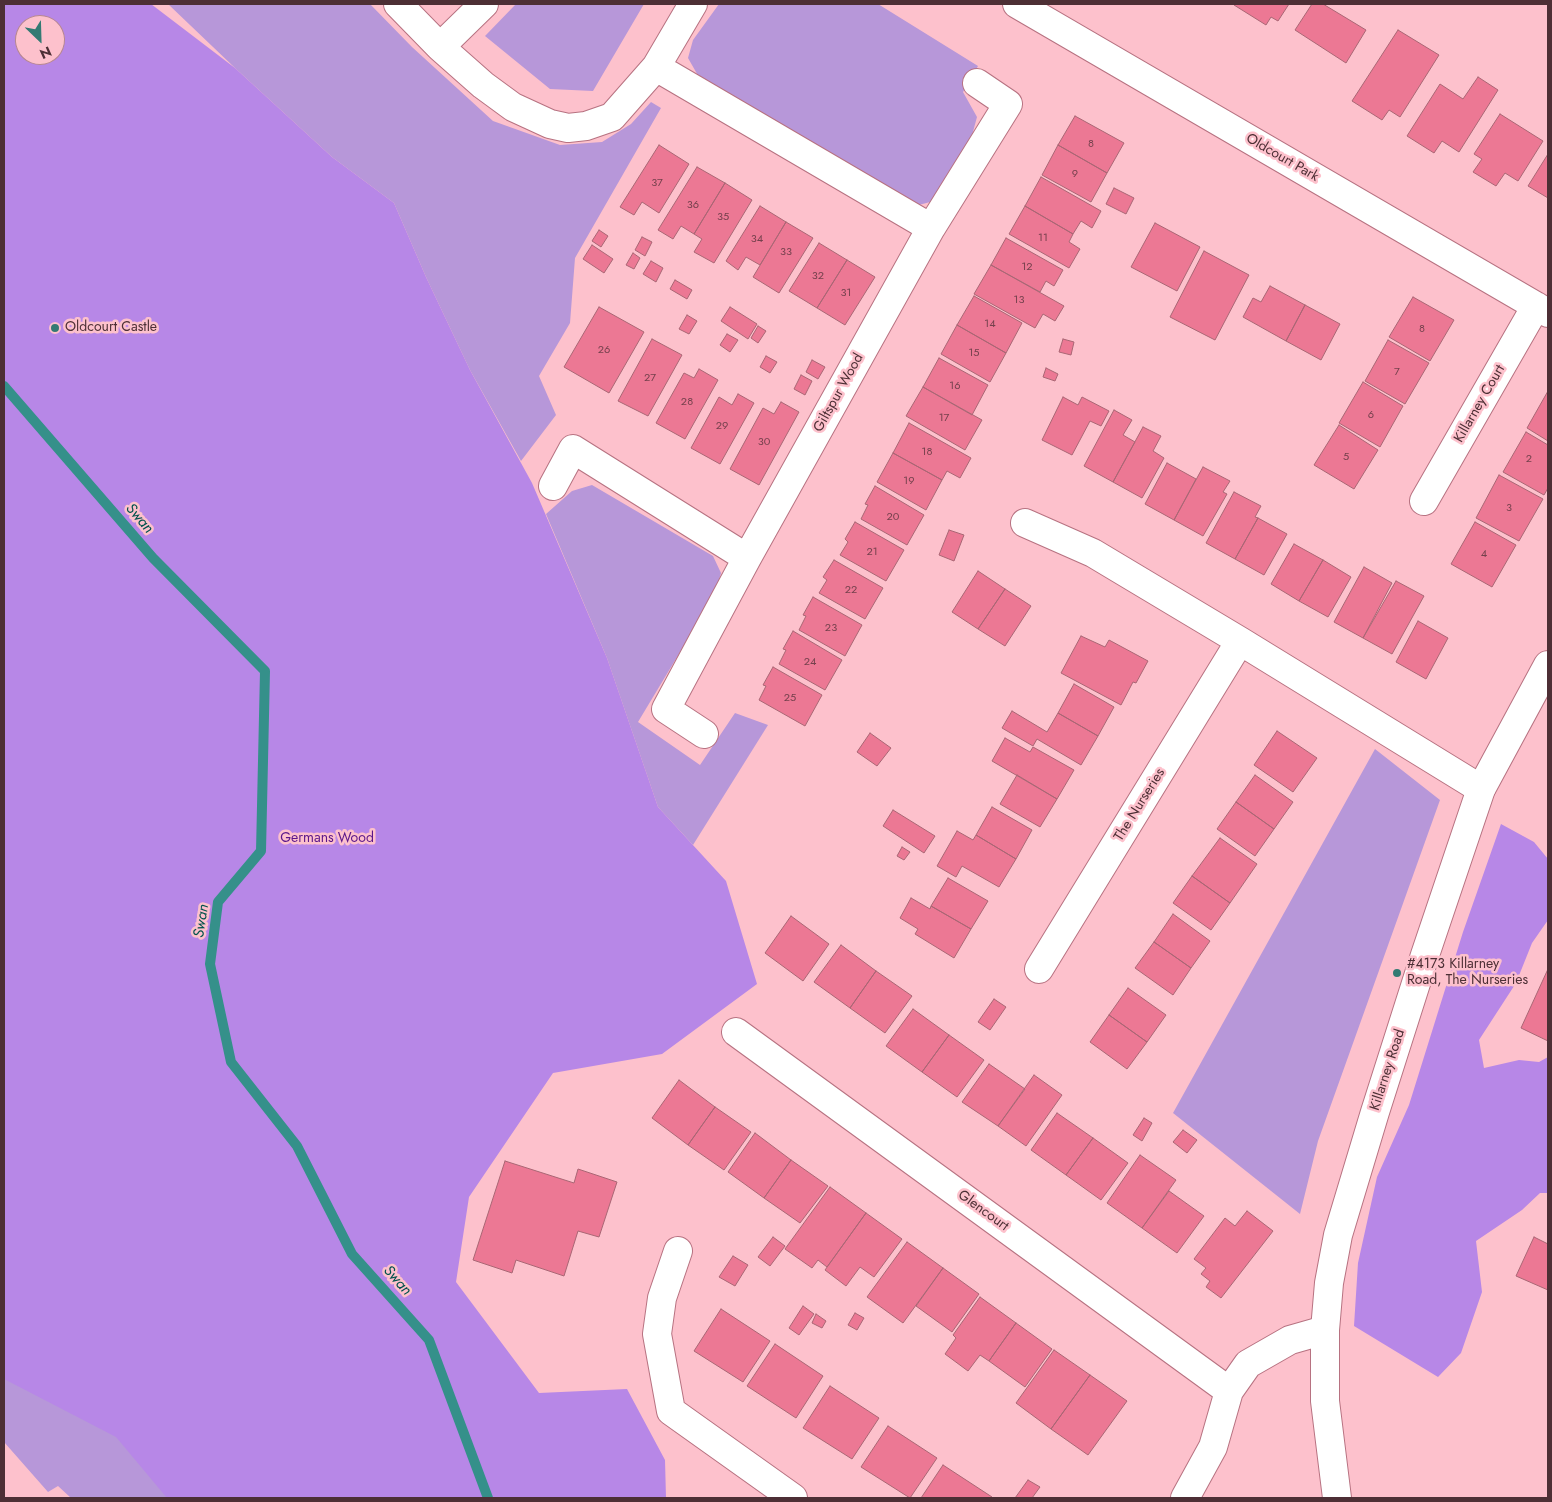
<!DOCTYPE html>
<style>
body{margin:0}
#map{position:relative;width:1552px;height:1502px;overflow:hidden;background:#fdc1cc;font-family:Jost,sans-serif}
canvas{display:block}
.frame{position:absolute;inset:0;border:5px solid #4d2f35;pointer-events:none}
.north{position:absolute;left:15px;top:15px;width:50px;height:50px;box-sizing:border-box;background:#fdc1cc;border:1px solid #b78790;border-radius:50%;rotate:156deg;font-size:14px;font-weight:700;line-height:20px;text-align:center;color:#4d2f35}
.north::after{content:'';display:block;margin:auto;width:18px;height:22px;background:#337a73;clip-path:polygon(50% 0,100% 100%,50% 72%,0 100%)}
</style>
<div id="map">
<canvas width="1552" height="1502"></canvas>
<div class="frame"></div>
<div class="north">N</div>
</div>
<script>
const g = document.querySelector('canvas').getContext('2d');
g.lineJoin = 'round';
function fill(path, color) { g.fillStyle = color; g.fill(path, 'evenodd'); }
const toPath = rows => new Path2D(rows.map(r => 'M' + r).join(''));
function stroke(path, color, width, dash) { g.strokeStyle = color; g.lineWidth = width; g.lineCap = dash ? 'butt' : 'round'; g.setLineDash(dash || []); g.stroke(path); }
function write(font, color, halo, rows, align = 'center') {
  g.font = font + ' Jost,sans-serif'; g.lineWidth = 5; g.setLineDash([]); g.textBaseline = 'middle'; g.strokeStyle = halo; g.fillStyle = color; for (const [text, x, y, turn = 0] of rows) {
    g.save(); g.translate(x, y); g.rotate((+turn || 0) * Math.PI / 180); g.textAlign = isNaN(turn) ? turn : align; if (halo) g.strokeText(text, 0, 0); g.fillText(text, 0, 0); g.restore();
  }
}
const green = toPath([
 [168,4,370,4,412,47,493,121,560,145,602,142,631,124,651,102,661,108,575,258,570,323,539,376,556,415,521,461,470,370,426,277,394,203,332,157,235,68],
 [516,4,644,4,593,91,550,89,485,36],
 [719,4,878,4,978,66,963,92,977,117,967,154,938,200,911,207,700,79,688,58,693,40],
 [592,485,713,556,721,573,715,594,638,722,700,765,735,713,768,725,693,845,658,807,607,658,546,514,572,491],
 [1375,749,1440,800,1318,1141,1300,1214,1173,1113],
 [39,1322,194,1498,71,1498,58,1486,48,1492,4,1442,4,1356]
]);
const forest = toPath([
 [4,4,151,4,235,68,332,157,394,203,426,277,470,370,532,483,607,658,658,807,726,881,757,984,662,1054,553,1073,469,1197,456,1282,539,1393,627,1389,665,1460,666,1498,167,1498,116,1437,4,1379],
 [25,25,55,25,55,55,25,55],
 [1501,824,1534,842,1548,859,1548,920,1532,943,1516,983,1479,1040,1484,1068,1519,1060,1539,1062,1548,1057,1548,1193,1540,1193,1522,1210,1476,1241,1482,1292,1461,1353,1438,1377,1354,1326,1358,1263,1377,1177,1409,1105,1463,932]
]);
const stream = toPath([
 [4,386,153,558,265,671,261,851,218,902,210,964,231,1062,297,1146,352,1254,429,1340,488,1498]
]);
const building = toPath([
 [1234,4,1289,4,1278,21,1271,17,1266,25,1234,5,1234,4],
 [1312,4,1323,4,1366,30,1346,63,1295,30,1312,4],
 [1398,30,1439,55,1400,117,1389,110,1382,120,1352,101,1398,30],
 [1478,77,1498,90,1459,152,1442,141,1434,153,1407,136,1440,84,1463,99,1478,77],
 [1500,114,1543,141,1518,181,1505,173,1496,186,1473,172,1482,159,1474,154,1500,114],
 [1075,116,1124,143,1107,173,1058,145,1075,116],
 [659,145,689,164,659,213,642,202,634,215,620,207,659,145],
 [1058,145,1107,173,1091,202,1042,175,1058,145],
 [1548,154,1548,198,1528,186,1548,154],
 [697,167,725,183,694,234,681,226,673,239,658,230,697,167],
 [1041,177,1101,211,1092,228,1081,221,1073,234,1025,206,1041,177],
 [725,183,752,200,714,263,694,252,702,239,694,234,725,183],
 [1114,188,1134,198,1126,214,1106,204,1114,188],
 [760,206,786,222,760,265,746,257,738,270,726,261,760,206],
 [1025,206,1073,234,1069,242,1080,249,1069,268,1009,234,1025,206],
 [786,222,813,238,779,293,753,277,786,222],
 [1155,223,1200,247,1177,291,1131,267,1155,223],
 [599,230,608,236,601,247,592,241,599,230],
 [642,237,652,242,645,256,635,250,642,237],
 [1006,238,1063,270,1054,286,1046,281,1040,292,991,265,1006,238],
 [819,243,847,260,817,308,789,291,819,243],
 [592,245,613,259,604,273,583,259,592,245],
 [1204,251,1249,275,1215,340,1170,317,1204,251],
 [633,253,640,258,634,269,626,265,633,253],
 [847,260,875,277,845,325,817,308,847,260],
 [651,261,663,268,656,282,643,274,651,261],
 [991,265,1064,306,1055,321,1043,314,1035,328,974,294,991,265],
 [675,280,692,290,687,299,670,289,675,280],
 [1270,286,1305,305,1286,341,1243,317,1253,298,1261,302,1270,286],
 [974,296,1022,323,1006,353,957,325,974,296],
 [1413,297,1454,320,1430,361,1389,337,1413,297],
 [1305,305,1340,324,1321,360,1286,341,1305,305],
 [599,307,644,332,609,393,564,367,599,307],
 [730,307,757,324,748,339,721,321,730,307],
 [687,315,697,321,689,334,679,329,687,315],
 [957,325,1006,353,990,382,941,354,957,325],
 [758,326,766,331,758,343,751,338,758,326],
 [727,334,738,340,730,352,720,345,727,334],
 [652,339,682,355,648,416,618,401,652,339],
 [1063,339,1074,342,1071,355,1059,352,1063,339],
 [1388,340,1429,363,1405,404,1365,381,1388,340],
 [766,356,777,362,770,373,760,367,766,356],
 [939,358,988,385,972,415,923,387,939,358],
 [812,360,825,367,818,379,806,372,812,360],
 [1046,368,1058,374,1055,381,1043,377,1046,368],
 [699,369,718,380,685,439,656,423,684,373,694,378,699,369],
 [801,375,812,381,805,395,794,389,801,375],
 [1363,382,1403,406,1380,447,1339,423,1363,382],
 [923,387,982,420,965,450,906,416,923,387],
 [1548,391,1548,441,1527,428,1548,391],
 [738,394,754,403,720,464,691,448,719,397,732,405,738,394],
 [1063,397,1078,405,1082,397,1109,411,1101,426,1090,421,1072,455,1042,440,1063,397],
 [781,402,799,412,759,485,730,469,763,408,774,414,781,402],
 [1114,410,1132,420,1123,435,1135,442,1113,482,1084,466,1114,410],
 [909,423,971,458,960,478,947,471,942,480,893,453,909,423],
 [1339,425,1378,450,1354,489,1314,465,1339,425],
 [1143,427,1161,436,1153,451,1164,458,1142,498,1113,482,1143,427],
 [1526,432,1548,445,1548,488,1544,495,1503,472,1526,432],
 [893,453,942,480,926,510,877,482,893,453],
 [1167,463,1196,479,1174,520,1145,504,1167,463],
 [1203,467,1230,481,1223,492,1227,494,1203,536,1174,520,1203,467],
 [1499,475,1543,499,1519,541,1476,518,1499,475],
 [875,486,924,515,907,545,861,519,868,505,865,504,875,486],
 [1234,492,1261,506,1255,517,1258,518,1235,559,1206,543,1234,492],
 [1258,518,1287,534,1264,575,1235,559,1258,518],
 [855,522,904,550,886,581,840,555,848,542,845,539,855,522],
 [1475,522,1516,545,1492,587,1451,564,1475,522],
 [949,530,964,535,954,561,939,555,949,530],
 [1294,544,1323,560,1299,601,1271,584,1294,544],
 [834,560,883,588,865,619,819,593,827,580,823,577,834,560],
 [1323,560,1351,577,1328,617,1299,601,1323,560],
 [1364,567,1392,583,1363,638,1334,622,1364,567],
 [978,571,1005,589,978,629,952,612,978,571],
 [1396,581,1424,596,1392,654,1363,638,1396,581],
 [1005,589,1031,606,1005,646,978,629,1005,589],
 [813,597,862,625,845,656,799,630,806,616,803,615,813,597],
 [1418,621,1448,638,1426,679,1396,662,1418,621],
 [793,631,842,660,825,690,779,664,786,650,783,649,793,631],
 [1081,636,1105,647,1109,640,1148,661,1136,683,1133,682,1121,705,1061,673,1081,636],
 [773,667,822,695,805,726,759,700,766,686,763,685,773,667],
 [1074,684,1114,707,1098,736,1058,713,1074,684],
 [1012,711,1047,732,1058,713,1098,736,1081,765,1037,739,1033,746,1002,728,1012,711],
 [1277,731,1317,758,1293,792,1254,765,1277,731],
 [870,733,891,748,877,766,857,752,870,733],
 [1005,738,1030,752,1033,747,1074,770,1057,799,992,761,1005,738],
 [1017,775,1057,799,1040,827,1000,804,1017,775],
 [1255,775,1293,802,1274,829,1236,802,1255,775],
 [1236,802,1274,829,1255,856,1217,829,1236,802],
 [992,807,1032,830,1016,859,976,835,992,807],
 [893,810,935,836,924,853,883,826,893,810],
 [957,831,973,840,976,835,1016,859,999,887,962,866,956,877,937,866,957,831],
 [1220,838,1257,864,1230,903,1192,876,1220,838],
 [902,847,910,852,904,860,897,856,902,847],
 [1192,876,1230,903,1211,930,1173,903,1192,876],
 [948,878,988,901,971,929,931,906,948,878],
 [911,898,930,909,931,906,971,929,954,958,915,934,918,929,900,918,911,898],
 [1173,914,1210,941,1191,968,1154,942,1173,914],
 [791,916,829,944,803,981,765,953,791,916],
 [1154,942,1191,968,1173,995,1135,968,1154,942],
 [841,945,876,971,850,1008,814,982,841,945],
 [1548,969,1548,1041,1521,1028,1548,969],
 [876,971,912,996,885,1033,850,1008,876,971],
 [1128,988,1166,1015,1147,1042,1109,1015,1128,988],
 [994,999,1006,1007,990,1030,978,1022,994,999],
 [913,1009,949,1035,922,1072,886,1046,913,1009],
 [1109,1015,1147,1042,1127,1069,1090,1042,1109,1015],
 [949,1035,984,1060,957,1097,922,1072,949,1035],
 [989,1064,1025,1089,998,1126,962,1102,989,1064],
 [1034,1075,1062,1095,1026,1146,998,1126,1034,1075],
 [679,1080,715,1107,688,1145,652,1118,679,1080],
 [715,1107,751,1132,724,1170,688,1145,715,1107],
 [1057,1113,1093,1138,1066,1175,1031,1150,1057,1113],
 [1144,1118,1152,1123,1142,1141,1133,1135,1144,1118],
 [1183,1130,1197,1140,1187,1153,1173,1142,1183,1130],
 [755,1133,791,1160,764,1198,728,1172,755,1133],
 [1093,1138,1128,1163,1101,1200,1066,1175,1093,1138],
 [1140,1155,1176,1180,1142,1228,1107,1203,1140,1155],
 [791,1160,828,1186,800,1223,764,1198,791,1160],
 [505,1161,574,1183,578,1169,617,1182,599,1237,578,1231,564,1276,516,1260,512,1273,473,1260,505,1161],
 [830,1187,866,1213,827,1267,818,1260,812,1268,785,1249,830,1187],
 [1169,1191,1204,1216,1177,1253,1142,1228,1169,1191],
 [1247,1211,1273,1231,1221,1298,1206,1287,1210,1281,1201,1274,1206,1268,1194,1259,1225,1218,1235,1226,1247,1211],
 [866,1213,902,1239,874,1277,860,1267,846,1286,825,1270,866,1213],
 [773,1237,785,1246,770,1266,758,1257,773,1237],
 [1534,1237,1548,1244,1548,1290,1516,1276,1534,1237],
 [907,1242,943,1268,903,1323,867,1297,907,1242],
 [733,1256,748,1265,735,1286,719,1277,733,1256],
 [943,1268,979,1294,952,1332,916,1306,943,1268],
 [980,1297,1016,1323,989,1361,980,1355,968,1371,945,1354,956,1338,953,1335,980,1297],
 [803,1306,814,1314,799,1335,789,1328,803,1306],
 [721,1309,770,1341,743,1382,694,1351,721,1309],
 [855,1313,864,1318,857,1330,848,1325,855,1313],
 [816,1314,826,1321,822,1328,812,1323,816,1314],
 [1016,1323,1052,1349,1025,1387,989,1361,1016,1323],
 [775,1344,823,1376,796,1418,747,1386,775,1344],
 [1054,1350,1090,1375,1051,1429,1016,1403,1054,1350],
 [1090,1375,1127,1401,1088,1455,1051,1429,1090,1375],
 [830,1386,879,1418,852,1459,803,1428,830,1386],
 [888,1426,937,1458,910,1498,861,1467,888,1426],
 [943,1465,992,1497,991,1498,921,1498,943,1465],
 [1028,1480,1040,1487,1032,1498,1015,1498,1028,1480]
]);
const minor = toPath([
 [398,4,440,47,484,4],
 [1017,4,1548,313],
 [440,47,483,85,513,107,550,124,568,128,586,126,612,117,656,67,693,4],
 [656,67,931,228,747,558,666,709,704,734],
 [931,228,1008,104,977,83],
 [553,486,573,449,747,558],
 [1424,501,1536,306],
 [1025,523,1093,553,1240,641,1481,789],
 [1039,969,1240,641],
 [736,1032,1229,1391],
 [678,1251,662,1298,657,1334,671,1411,793,1498],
 [1185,1498,1213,1447,1229,1391,1248,1364,1290,1340,1325,1330]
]);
const major = toPath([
 [1337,1498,1325,1401,1325,1330,1329,1283,1338,1235,1375,1112,1425,955,1481,789,1548,665]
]);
const markers = [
 [55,328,5,"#337a73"],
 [1397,973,5,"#337a73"]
];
const numberNames = [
 ["8",1091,144],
 ["9",1075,174],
 ["37",657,183],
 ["36",693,205],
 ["35",723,217],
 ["11",1043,238],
 ["34",757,239],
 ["33",786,252],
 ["12",1027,267],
 ["32",818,276],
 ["31",846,293],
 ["13",1019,300],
 ["14",990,324],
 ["8",1422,329],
 ["26",604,350],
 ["15",974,353],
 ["7",1397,372],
 ["27",650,378],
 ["16",955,386],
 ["28",687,402],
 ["6",1371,415],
 ["17",944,418],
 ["29",722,426],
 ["30",764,442],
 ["18",927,452],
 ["5",1346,457],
 ["2",1529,459],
 ["19",909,481],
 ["3",1509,508],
 ["20",893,517],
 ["21",872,552],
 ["4",1484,554],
 ["22",851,590],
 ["23",831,628],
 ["24",810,662],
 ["25",790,698]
];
const streetNames = [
 ["Oldcourt Park",1282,158,30],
 ["Giltspur Wood",839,393,-61],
 ["Killarney Court",1480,404,-60],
 ["The Nurseries",1140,805,-58],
 ["Killarney Road",1388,1070,-72],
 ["Glencourt",983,1211,36]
];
const poiNames = [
 ["Oldcourt Castle",65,328],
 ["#4173 Killarney",1407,965],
 ["Road, The Nurseries",1407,981]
];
const parkNames = [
 ["Germans Wood",327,839]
];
const waterNames = [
 ["Swan",139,519,49],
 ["Swan",202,921,-81],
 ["Swan",397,1281,48]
];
fill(green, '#b797d9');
fill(forest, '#b787e7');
stroke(stream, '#35908a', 10);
fill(building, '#ec7894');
stroke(building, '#a96674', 1);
stroke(minor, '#b77281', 30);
stroke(major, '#b77281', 30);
stroke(minor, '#fff', 28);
stroke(major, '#fff', 28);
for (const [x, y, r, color] of markers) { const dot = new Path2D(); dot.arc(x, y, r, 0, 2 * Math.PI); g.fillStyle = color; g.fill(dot); stroke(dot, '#fdc1cc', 2); }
write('11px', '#75414d', null, numberNames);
write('14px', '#4d2f35', '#fdc1cc', streetNames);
write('14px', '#4d2f35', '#fdc1cc', poiNames, 'left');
write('14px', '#5b168a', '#fdc1cc', parkNames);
write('italic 15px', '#00524c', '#fdc1cc', waterNames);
</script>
